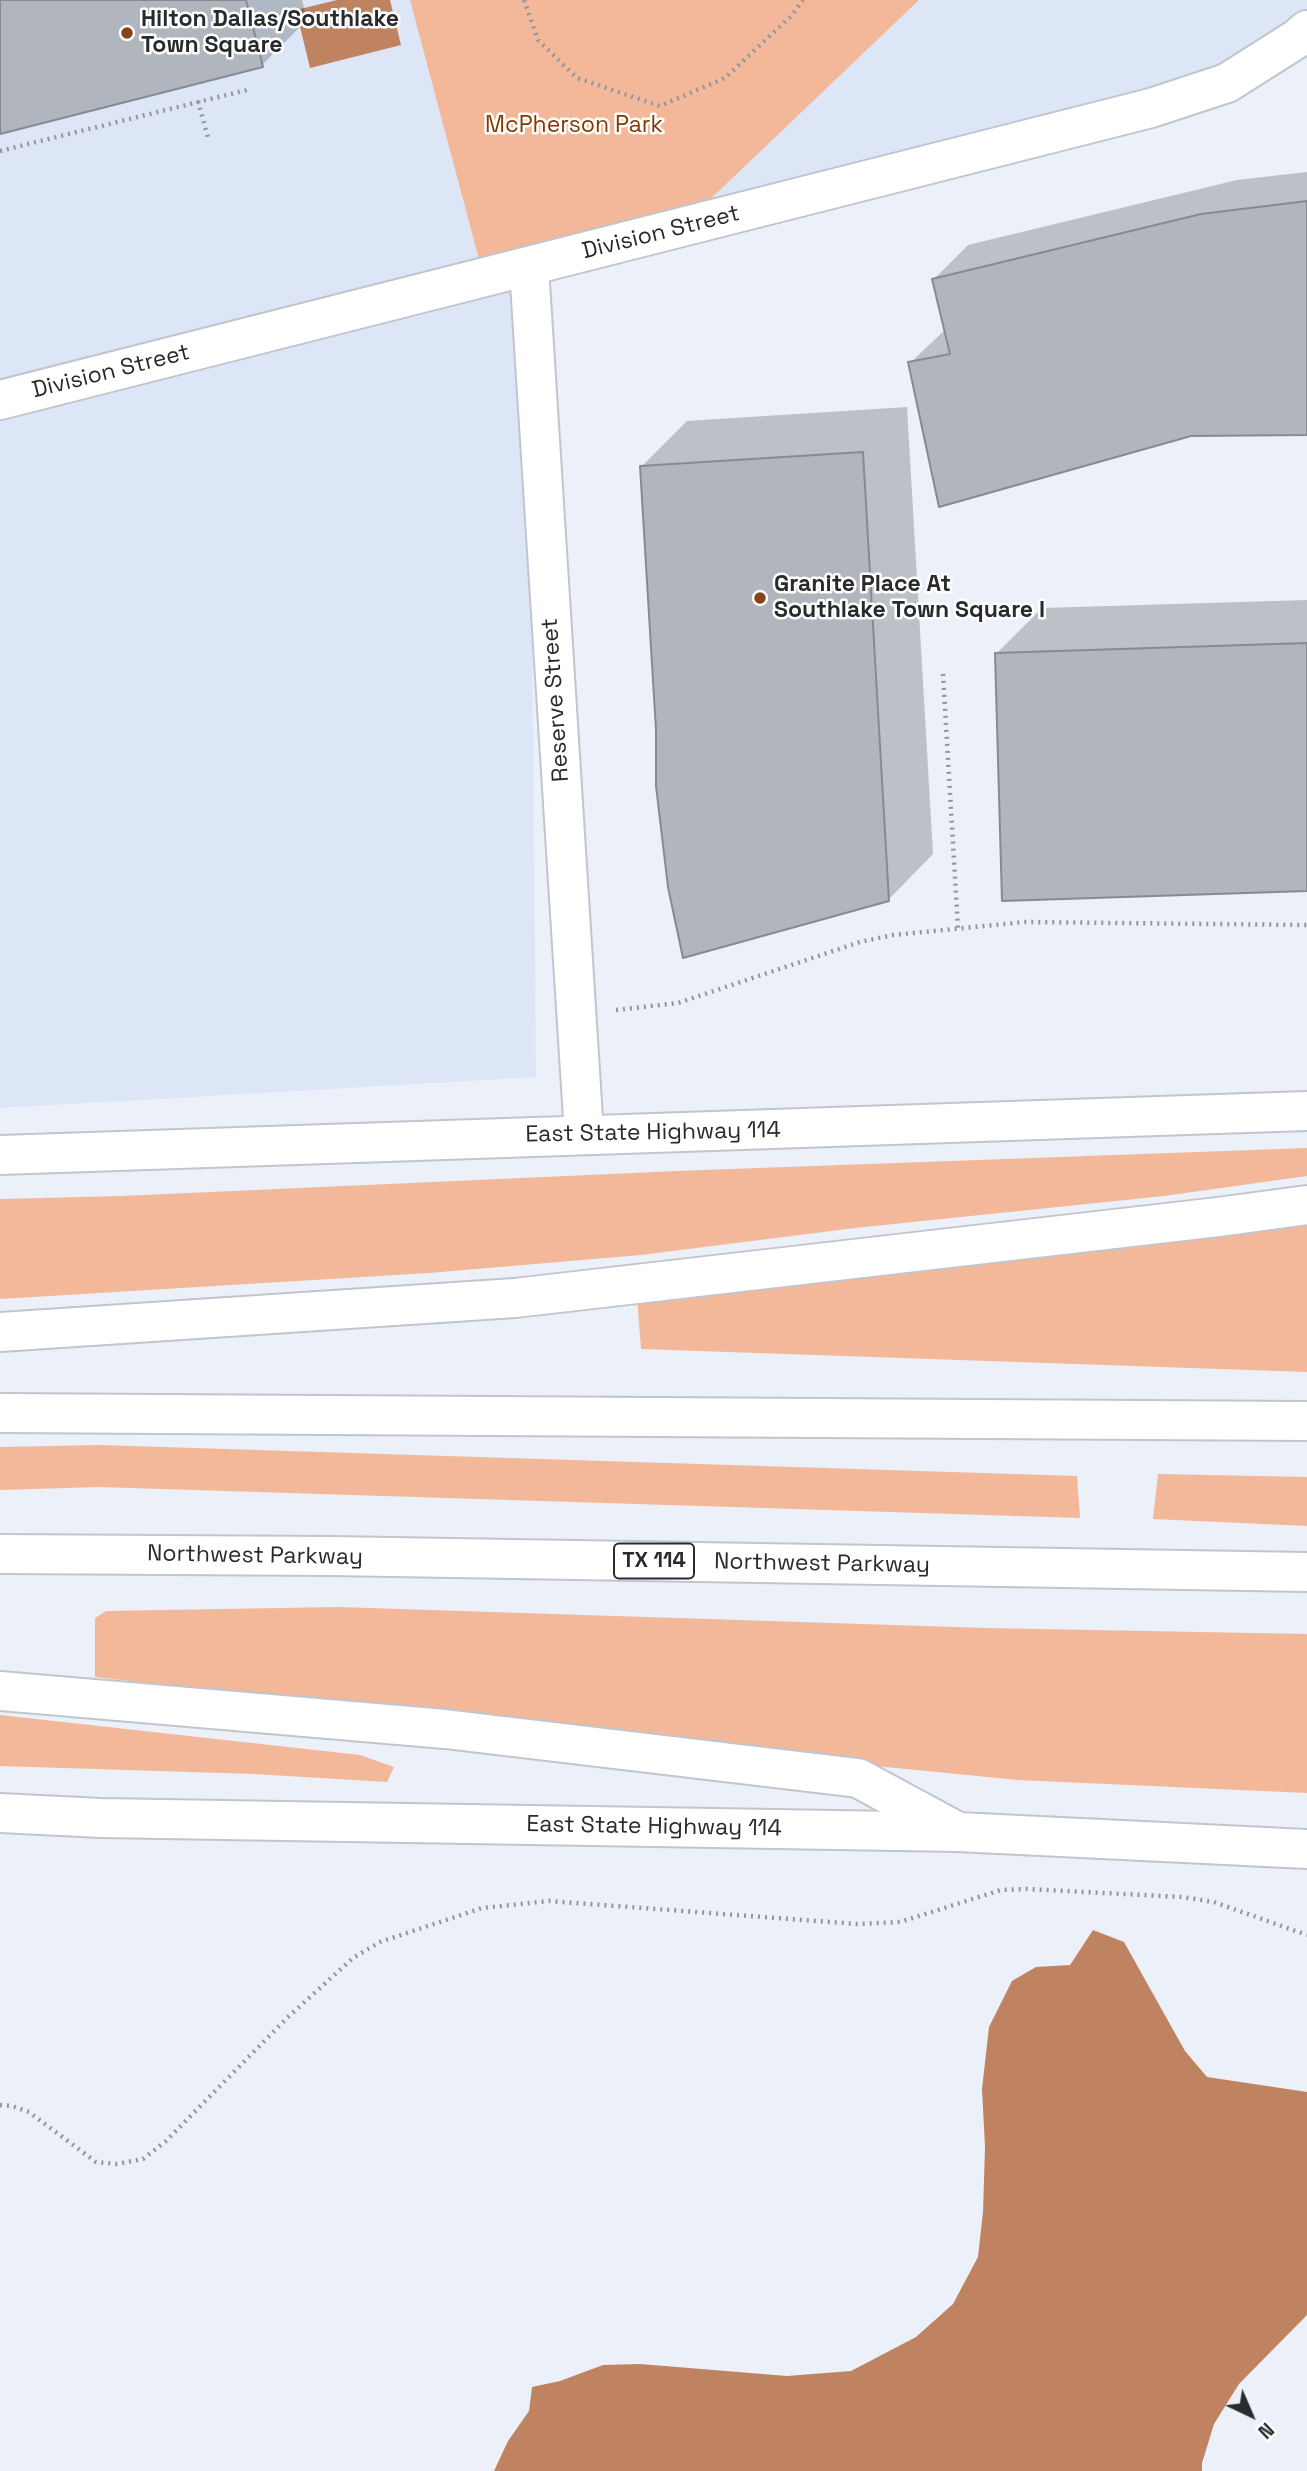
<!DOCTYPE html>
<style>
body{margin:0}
#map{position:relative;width:1307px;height:2471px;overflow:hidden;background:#ebf0f9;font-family:"Space Grotesk",sans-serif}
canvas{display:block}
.north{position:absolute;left:1216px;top:2380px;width:70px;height:70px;-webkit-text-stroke:5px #fff;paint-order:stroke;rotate:136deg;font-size:19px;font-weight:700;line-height:28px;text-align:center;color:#282a2d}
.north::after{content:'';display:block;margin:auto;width:24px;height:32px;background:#282a2d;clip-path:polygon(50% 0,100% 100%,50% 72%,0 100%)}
</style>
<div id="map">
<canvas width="1307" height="2471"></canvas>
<div class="north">N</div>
</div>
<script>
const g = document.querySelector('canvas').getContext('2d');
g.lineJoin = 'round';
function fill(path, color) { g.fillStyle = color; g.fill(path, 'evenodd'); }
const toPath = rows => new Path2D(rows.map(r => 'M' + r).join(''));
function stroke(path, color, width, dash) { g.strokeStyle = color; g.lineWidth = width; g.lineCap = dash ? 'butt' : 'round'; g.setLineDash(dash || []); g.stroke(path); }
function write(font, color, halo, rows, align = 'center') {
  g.font = font + ' "Space Grotesk",sans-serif'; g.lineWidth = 5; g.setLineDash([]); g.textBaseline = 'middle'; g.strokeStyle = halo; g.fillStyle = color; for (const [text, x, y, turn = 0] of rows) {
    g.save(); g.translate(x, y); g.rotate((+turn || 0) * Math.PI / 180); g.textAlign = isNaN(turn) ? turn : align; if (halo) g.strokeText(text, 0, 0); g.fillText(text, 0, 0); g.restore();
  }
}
const built = toPath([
 [0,0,1307,0,1307,30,1227,83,529,267,536,1077,0,1108]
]);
const green = toPath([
 [410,0,919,0,679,229,484,278],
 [1307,1148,1307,1176,1164,1196,855,1228,641,1255,429,1273,0,1299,0,1199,122,1196,677,1171],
 [1307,1226,1307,1372,641,1349,637,1297],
 [100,1445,1077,1476,1080,1518,99,1487,0,1490,0,1447],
 [1158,1474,1307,1477,1307,1526,1153,1519],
 [338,1607,985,1628,1307,1634,1307,1793,1018,1780,814,1760,95,1677,95,1618,106,1611],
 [0,1715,360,1755,394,1767,387,1782,254,1774,0,1766]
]);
const water = toPath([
 [337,0,390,0,401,45,310,68,296,10],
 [1093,1930,1124,1942,1185,2051,1207,2077,1307,2092,1307,2315,1239,2384,1214,2424,1202,2463,1202,2471,494,2471,508,2441,529,2411,532,2387,560,2381,603,2365,640,2364,787,2376,851,2371,916,2337,953,2304,978,2257,983,2212,985,2147,982,2089,989,2027,1012,1981,1036,1967,1070,1965]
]);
const shadow = toPath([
 [0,0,302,0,307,20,262,65,0,132],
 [1307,172,1307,433,910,363,946,329,934,279,968,245,1237,180],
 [907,407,933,854,888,900,657,730,642,466,687,421],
 [1307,600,1307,889,996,654,1042,608]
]);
const building = toPath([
 [0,0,246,0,263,67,0,134,0,0],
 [1307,201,1307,435,1191,436,939,507,908,362,950,354,932,279,1201,214,1307,201],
 [863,452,889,901,683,958,668,887,656,786,656,730,640,466,863,452],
 [1307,643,1307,891,1002,901,995,653,1307,643]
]);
const path = toPath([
 [524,0,538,40,577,78,660,106,725,78,791,16,803,0],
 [198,101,208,138],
 [0,151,251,89],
 [943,674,958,928],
 [616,1010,678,1003,860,942,893,935,1025,922,1307,925],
 [0,2105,12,2106,29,2112,96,2162,117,2164,143,2159,166,2141,287,2018,353,1958,380,1942,482,1908,549,1901,857,1924,900,1922,1001,1890,1027,1889,1182,1897,1214,1902,1307,1935]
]);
const street = toPath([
 [529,267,584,1134],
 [0,400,1151,108,1227,83,1298,38,1307,30]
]);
const secondary = toPath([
 [0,1155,1307,1111],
 [0,1813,101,1818,958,1832,1307,1849]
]);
const highway = toPath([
 [0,1332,515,1298,1218,1217,1307,1205],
 [0,1413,1307,1421],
 [0,1554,331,1556,1307,1572],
 [0,1691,445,1729,858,1778,958,1832]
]);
const markers = [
 [127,33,7,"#884319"],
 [760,598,7,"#884319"]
];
const shields = [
 [654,1561,80]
];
const shieldNames = [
 ["TX 114",654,1561]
];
const poiNames = [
 ["Hilton Dallas/Southlake",141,20],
 ["Town Square",141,46],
 ["Granite Place At",774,585],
 ["Southlake Town Square I",774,611]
];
const parkNames = [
 ["McPherson Park",574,126]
];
const streetNames = [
 ["Division Street",661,233,-14],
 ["Division Street",111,372,-14],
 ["Reserve Street",556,700,-94],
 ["East State Highway 114",653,1133,-1],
 ["Northwest Parkway",255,1556,1],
 ["Northwest Parkway",822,1564,1],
 ["East State Highway 114",654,1827,1]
];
fill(built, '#dde6f6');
fill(green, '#f3b899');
fill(water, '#c08362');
fill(shadow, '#0003');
fill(building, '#b0b5be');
stroke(building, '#868a93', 2);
stroke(street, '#c0c5ce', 42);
stroke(secondary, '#c0c5ce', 42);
stroke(highway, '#c0c5ce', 42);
stroke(path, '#92969c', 4.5, [2, 5]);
stroke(street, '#fff', 38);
stroke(secondary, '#fff', 38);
stroke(highway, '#fff', 38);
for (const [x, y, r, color] of markers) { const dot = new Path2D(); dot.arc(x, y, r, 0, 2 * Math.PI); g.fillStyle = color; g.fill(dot); stroke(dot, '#fff', 2.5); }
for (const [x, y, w] of shields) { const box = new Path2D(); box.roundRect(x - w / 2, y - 17.5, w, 35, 5); g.fillStyle = '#fff'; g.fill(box); stroke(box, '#282a2d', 2); }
write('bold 21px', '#282a2d', null, shieldNames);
write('bold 23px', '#282a2d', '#fff', poiNames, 'left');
write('23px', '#843900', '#fff', parkNames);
write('23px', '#282a2d', '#fff', streetNames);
</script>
